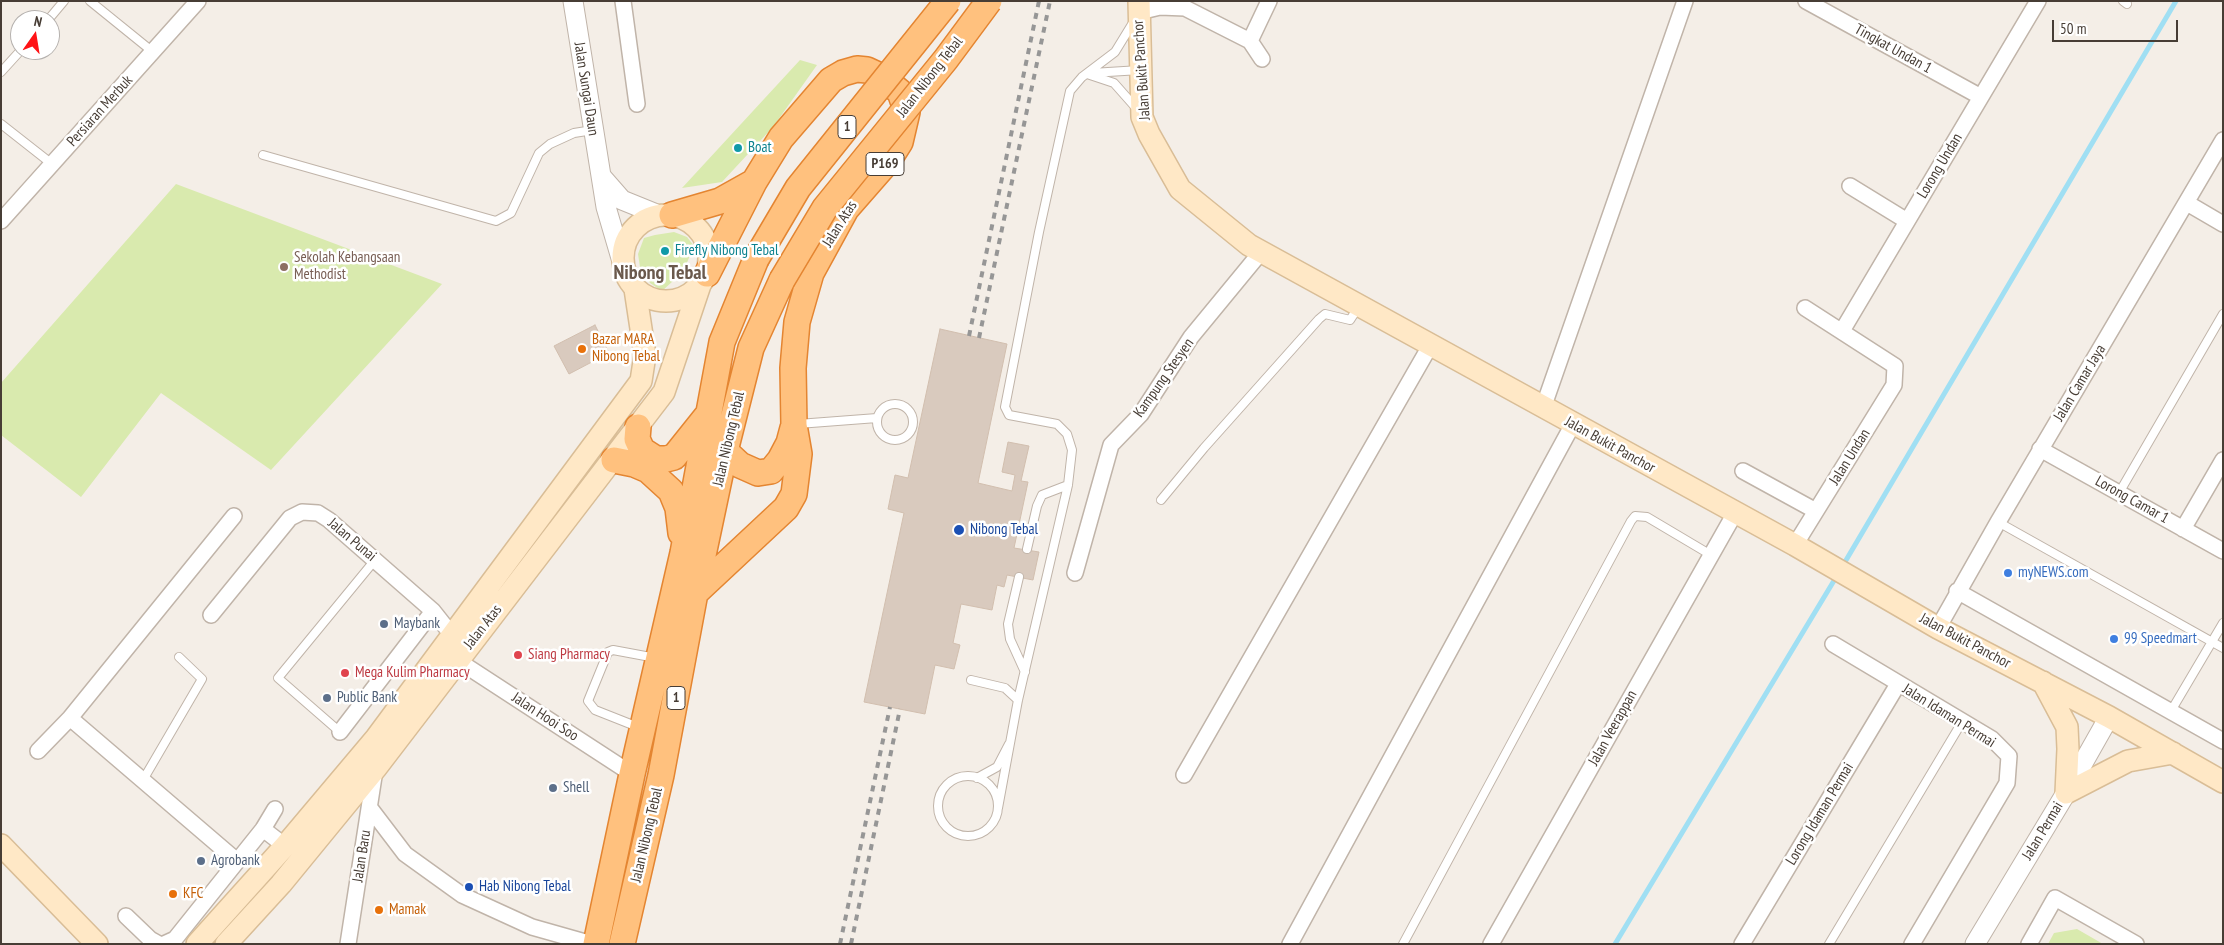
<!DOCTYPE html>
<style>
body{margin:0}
#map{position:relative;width:2224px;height:945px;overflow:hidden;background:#f4eee7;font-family:"PT Sans Narrow",sans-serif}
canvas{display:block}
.frame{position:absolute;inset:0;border:2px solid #473d35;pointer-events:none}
.north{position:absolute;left:10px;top:10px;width:50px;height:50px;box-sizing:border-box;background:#fff;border:1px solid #b5b1ae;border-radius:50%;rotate:13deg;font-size:14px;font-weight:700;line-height:20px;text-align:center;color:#473d35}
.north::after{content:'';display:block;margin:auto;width:18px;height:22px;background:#ff1316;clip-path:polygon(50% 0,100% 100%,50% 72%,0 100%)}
.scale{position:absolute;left:2052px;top:20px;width:126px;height:22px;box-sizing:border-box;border:2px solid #473d35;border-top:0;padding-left:6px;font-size:15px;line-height:18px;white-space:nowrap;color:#473d35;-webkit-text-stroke:4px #fff;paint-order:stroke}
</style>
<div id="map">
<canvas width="2224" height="945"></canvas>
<div class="frame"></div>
<div class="north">N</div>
<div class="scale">50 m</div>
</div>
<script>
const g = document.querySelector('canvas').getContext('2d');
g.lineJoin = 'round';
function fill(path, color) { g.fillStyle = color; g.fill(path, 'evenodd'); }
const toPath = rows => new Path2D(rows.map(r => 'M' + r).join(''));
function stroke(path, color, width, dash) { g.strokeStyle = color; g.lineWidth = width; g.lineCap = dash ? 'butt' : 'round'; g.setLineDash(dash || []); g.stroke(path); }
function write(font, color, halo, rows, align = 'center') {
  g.font = font + ' "PT Sans Narrow",sans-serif'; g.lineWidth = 5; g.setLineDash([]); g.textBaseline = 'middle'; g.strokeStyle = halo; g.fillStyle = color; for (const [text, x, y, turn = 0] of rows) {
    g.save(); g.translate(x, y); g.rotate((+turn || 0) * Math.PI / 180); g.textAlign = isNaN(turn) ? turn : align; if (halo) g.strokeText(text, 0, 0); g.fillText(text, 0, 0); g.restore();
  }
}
const green = toPath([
 [800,60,817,65,773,127,722,182,682,188],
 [176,184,442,284,271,470,161,393,81,497,1,435,1,383],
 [674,232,687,237,694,246,683,272,662,291,650,283,640,267,638,254,644,238,655,235],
 [2077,929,2103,944,2048,944,2054,933]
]);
const stream = toPath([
 [1842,567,2176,1],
 [1615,944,1838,574]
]);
const building = toPath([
 [595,325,609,353,569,374,554,346,595,325],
 [940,329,1007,344,978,483,1012,491,1015,475,1002,472,1008,442,1029,446,1021,481,1028,482,1014,548,1039,552,1033,580,1007,575,1004,587,997,585,992,610,961,604,953,643,960,645,954,669,935,665,925,714,864,702,904,513,888,509,895,475,908,478,940,329]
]);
const service = toPath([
 [90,1,153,52],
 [2123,1,2127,4],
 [48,20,64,1],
 [1,72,21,50],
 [1092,73,1140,70],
 [1087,74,1114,83,1137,109],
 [1,124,52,164],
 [263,155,496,221,511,213,539,153,550,144,574,133,593,130],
 '877 422a18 18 0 1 1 36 0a18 18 0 1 1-36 0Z',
 [798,424,877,418],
 [2119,493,2223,314],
 [1161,500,1204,448,1319,319,1325,314,1350,320,1359,306],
 [1998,522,2223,648],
 [1027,549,1037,506,1042,495,1068,485],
 [1019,577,1008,624,1010,639,1025,672],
 [971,680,1005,688,1018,700],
 [2171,711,2223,623],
 [638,727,595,710,588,701,608,652,613,650,656,658],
 [340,732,278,678,375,560],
 '938 806a30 30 0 1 1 60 0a30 30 0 1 1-60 0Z',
 [977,778,997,767,1009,744],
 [143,780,202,679,179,657],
 [998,808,1018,700,1068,485,1072,450,1067,434,1057,424,1009,415,1005,407,1039,232,1070,91,1082,77,1115,52,1134,21],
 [1403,944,1631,521,1635,516,1647,517,1711,555],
 [1829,944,1962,722]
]);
const minor = toPath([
 [623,1,637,104],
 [1806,1,1981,97],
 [1139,12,1160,7,1185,8,1250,41,1262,59],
 [1250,41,1269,1],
 [1850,186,1907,221],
 [2187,203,2223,224],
 [1,221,198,1],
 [1842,331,2038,1],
 [1543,408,1685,1],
 [2040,449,2223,551],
 [1743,471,1816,511],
 [2183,529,2223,460],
 [1795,545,1894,385,1895,366,1805,308],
 [1075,573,1111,445,1141,414,1191,337,1261,252],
 [1957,591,2223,741],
 [211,615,290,518,302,512,318,513,329,520,433,611,452,635],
 [1938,628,1998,522,2223,140],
 [1833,644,1992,739,2009,756,2007,783,1912,944],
 [457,660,632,774],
 [70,718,237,861],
 [340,732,433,611],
 [38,751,70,718,234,516],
 [1184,775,1430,346],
 [370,808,405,854,462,895,532,927,592,944],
 [263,829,285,846],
 [126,916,150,939,159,944],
 [164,944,175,939,263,829,275,809],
 [348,944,375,770],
 [1290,944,1573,424],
 [1491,944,1735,513],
 [1742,944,1898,684],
 [2029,944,2055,898,2136,944]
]);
const tertiary = toPath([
 [573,1,606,207,623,265],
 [601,176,622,200,659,215],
 [1975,944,2066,793,2109,717]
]);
const secondary = toPath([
 [1139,1,1142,117,1149,134,1180,189,1249,245,1795,545,1938,628,2109,717,2223,782],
 '623 258a43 43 0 1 1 86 0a43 43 0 1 1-86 0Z',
 [2043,682,2067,727,2068,749,2066,793],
 [2066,793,2128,761,2173,753],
 [1,845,97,944],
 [197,944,285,846,376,738,641,381,645,355,635,289],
 [226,944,281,884,376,768,664,392,700,285]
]);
const trunk = toPath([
 [672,215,720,201,754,182],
 [638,427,637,439,642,450,656,459,666,459,674,457,706,417],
 [725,451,740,465,758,473,771,471,780,460,789,443,793,428],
 [614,460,634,464,648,470,671,491,678,508,681,533],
 [695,593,786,508,794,494,799,454,794,425,793,368,797,322,811,273,846,209,888,161,900,142,907,112,900,92,882,77,867,70,857,69,843,73,831,80,781,138,754,182,707,274],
 [596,944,632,774,683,553,722,342,756,259],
 [622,944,661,775,695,593,725,451,751,348,782,280]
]);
const rail = toPath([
 [969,336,1039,1],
 [979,338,1050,1],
 [840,944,890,707],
 [851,944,900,709]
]);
const trunkBridge = toPath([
 [756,259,798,188,948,1],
 [782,280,825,208,946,59,989,1]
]);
const markers = [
 [738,148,5,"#0f9aa8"],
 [665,251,5,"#0f9aa8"],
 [284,267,5,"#8d6e63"],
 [582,349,5,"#e8710a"],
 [959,530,6,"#1a4fb4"],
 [2008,573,5,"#3f7fe0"],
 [384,624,5,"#5c6f8a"],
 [2114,639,5,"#3f7fe0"],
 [518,655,5,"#e0444e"],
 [345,673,5,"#e0444e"],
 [327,698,5,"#5c6f8a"],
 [553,788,5,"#5c6f8a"],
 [201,861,5,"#5c6f8a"],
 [469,887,5,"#1a4fb4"],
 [173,894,5,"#e8710a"],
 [379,910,5,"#e8710a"]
];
const shields = [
 [847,127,18],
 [885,164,38],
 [676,698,18]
];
const shieldNames = [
 ["1",847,127],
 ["P169",885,164],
 ["1",676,698]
];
const streetNames = [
 ["Tingkat Undan 1",1893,49,29],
 ["Jalan Bukit Panchor",1142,70,-94],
 ["Jalan Nibong Tebal",930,77,-52],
 ["Jalan Sungai Daun",586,89,81],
 ["Persiaran Merbuk",100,111,-48],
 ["Lorong Undan",1940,166,-59],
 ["Jalan Atas",840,224,-58],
 ["Kampung Stesyen",1164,378,-55],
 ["Jalan Camar Jaya",2080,383,-59],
 ["Jalan Nibong Tebal",729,439,-77],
 ["Jalan Bukit Panchor",1610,445,29],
 ["Jalan Undan",1850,457,-58],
 ["Lorong Camar 1",2132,500,29],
 ["Jalan Punai",352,540,40],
 ["Jalan Atas",483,627,-52],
 ["Jalan Bukit Panchor",1965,641,28],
 ["Jalan Idaman Permai",1949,716,32],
 ["Jalan Hooi Soo",545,717,33],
 ["Jalan Veerappan",1613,728,-61],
 ["Lorong Idaman Permai",1820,814,-59],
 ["Jalan Permai",2043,831,-59],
 ["Jalan Nibong Tebal",647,835,-77],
 ["Jalan Baru",362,856,-81]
];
const cultureNames = [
 ["Boat",748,148],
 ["Firefly Nibong Tebal",675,251]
];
const educationNames = [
 ["Sekolah Kebangsaan",294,258],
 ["Methodist",294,275]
];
const foodNames = [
 ["Bazar MARA",592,340],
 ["Nibong Tebal",592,357],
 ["KFC",183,894],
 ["Mamak",389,910]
];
const transitNames = [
 ["Nibong Tebal",970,530],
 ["Hab Nibong Tebal",479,887]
];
const shopNames = [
 ["myNEWS.com",2018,573],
 ["99 Speedmart",2124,639]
];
const serviceNames = [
 ["Maybank",394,624],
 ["Public Bank",337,698],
 ["Shell",563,788],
 ["Agrobank",211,861]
];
const healthNames = [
 ["Siang Pharmacy",528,655],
 ["Mega Kulim Pharmacy",355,673]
];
const districtNames = [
 ["Nibong Tebal",660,273]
];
fill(green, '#d9eaae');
stroke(stream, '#a0dff3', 5);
fill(building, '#d9cabe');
stroke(building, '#d1beae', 1);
stroke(service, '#c0b4a9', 10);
stroke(minor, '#c0b4a9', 18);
stroke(tertiary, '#c0b4a9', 21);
stroke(secondary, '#d9bd96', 24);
stroke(trunk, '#e48531', 28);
stroke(service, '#fff', 8);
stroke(minor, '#fff', 15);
stroke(tertiary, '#fff', 19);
stroke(secondary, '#ffe8c6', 21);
stroke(trunk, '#ffc17e', 25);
stroke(rail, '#969696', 4, [6, 6]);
stroke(trunkBridge, '#e48531', 28, []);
stroke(trunkBridge, '#ffc17e', 25);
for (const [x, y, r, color] of markers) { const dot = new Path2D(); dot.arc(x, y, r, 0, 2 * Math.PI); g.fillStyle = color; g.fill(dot); stroke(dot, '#fff', 2); }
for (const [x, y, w] of shields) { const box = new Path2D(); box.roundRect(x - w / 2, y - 11.5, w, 23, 4); g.fillStyle = '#fff'; g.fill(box); stroke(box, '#473d35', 1); }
write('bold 14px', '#473d35', null, shieldNames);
write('15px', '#473d35', '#fff', streetNames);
write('15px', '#0d838f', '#fff', cultureNames, 'left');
write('15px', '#785e54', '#fff', educationNames, 'left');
write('15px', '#c56008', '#fff', foodNames, 'left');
write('15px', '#164399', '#fff', transitNames, 'left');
write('15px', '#366cbe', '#fff', shopNames, 'left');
write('15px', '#4e5e75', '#fff', serviceNames, 'left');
write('15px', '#be3a42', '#fff', healthNames, 'left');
write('bold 20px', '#6a594c', '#fff', districtNames);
</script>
